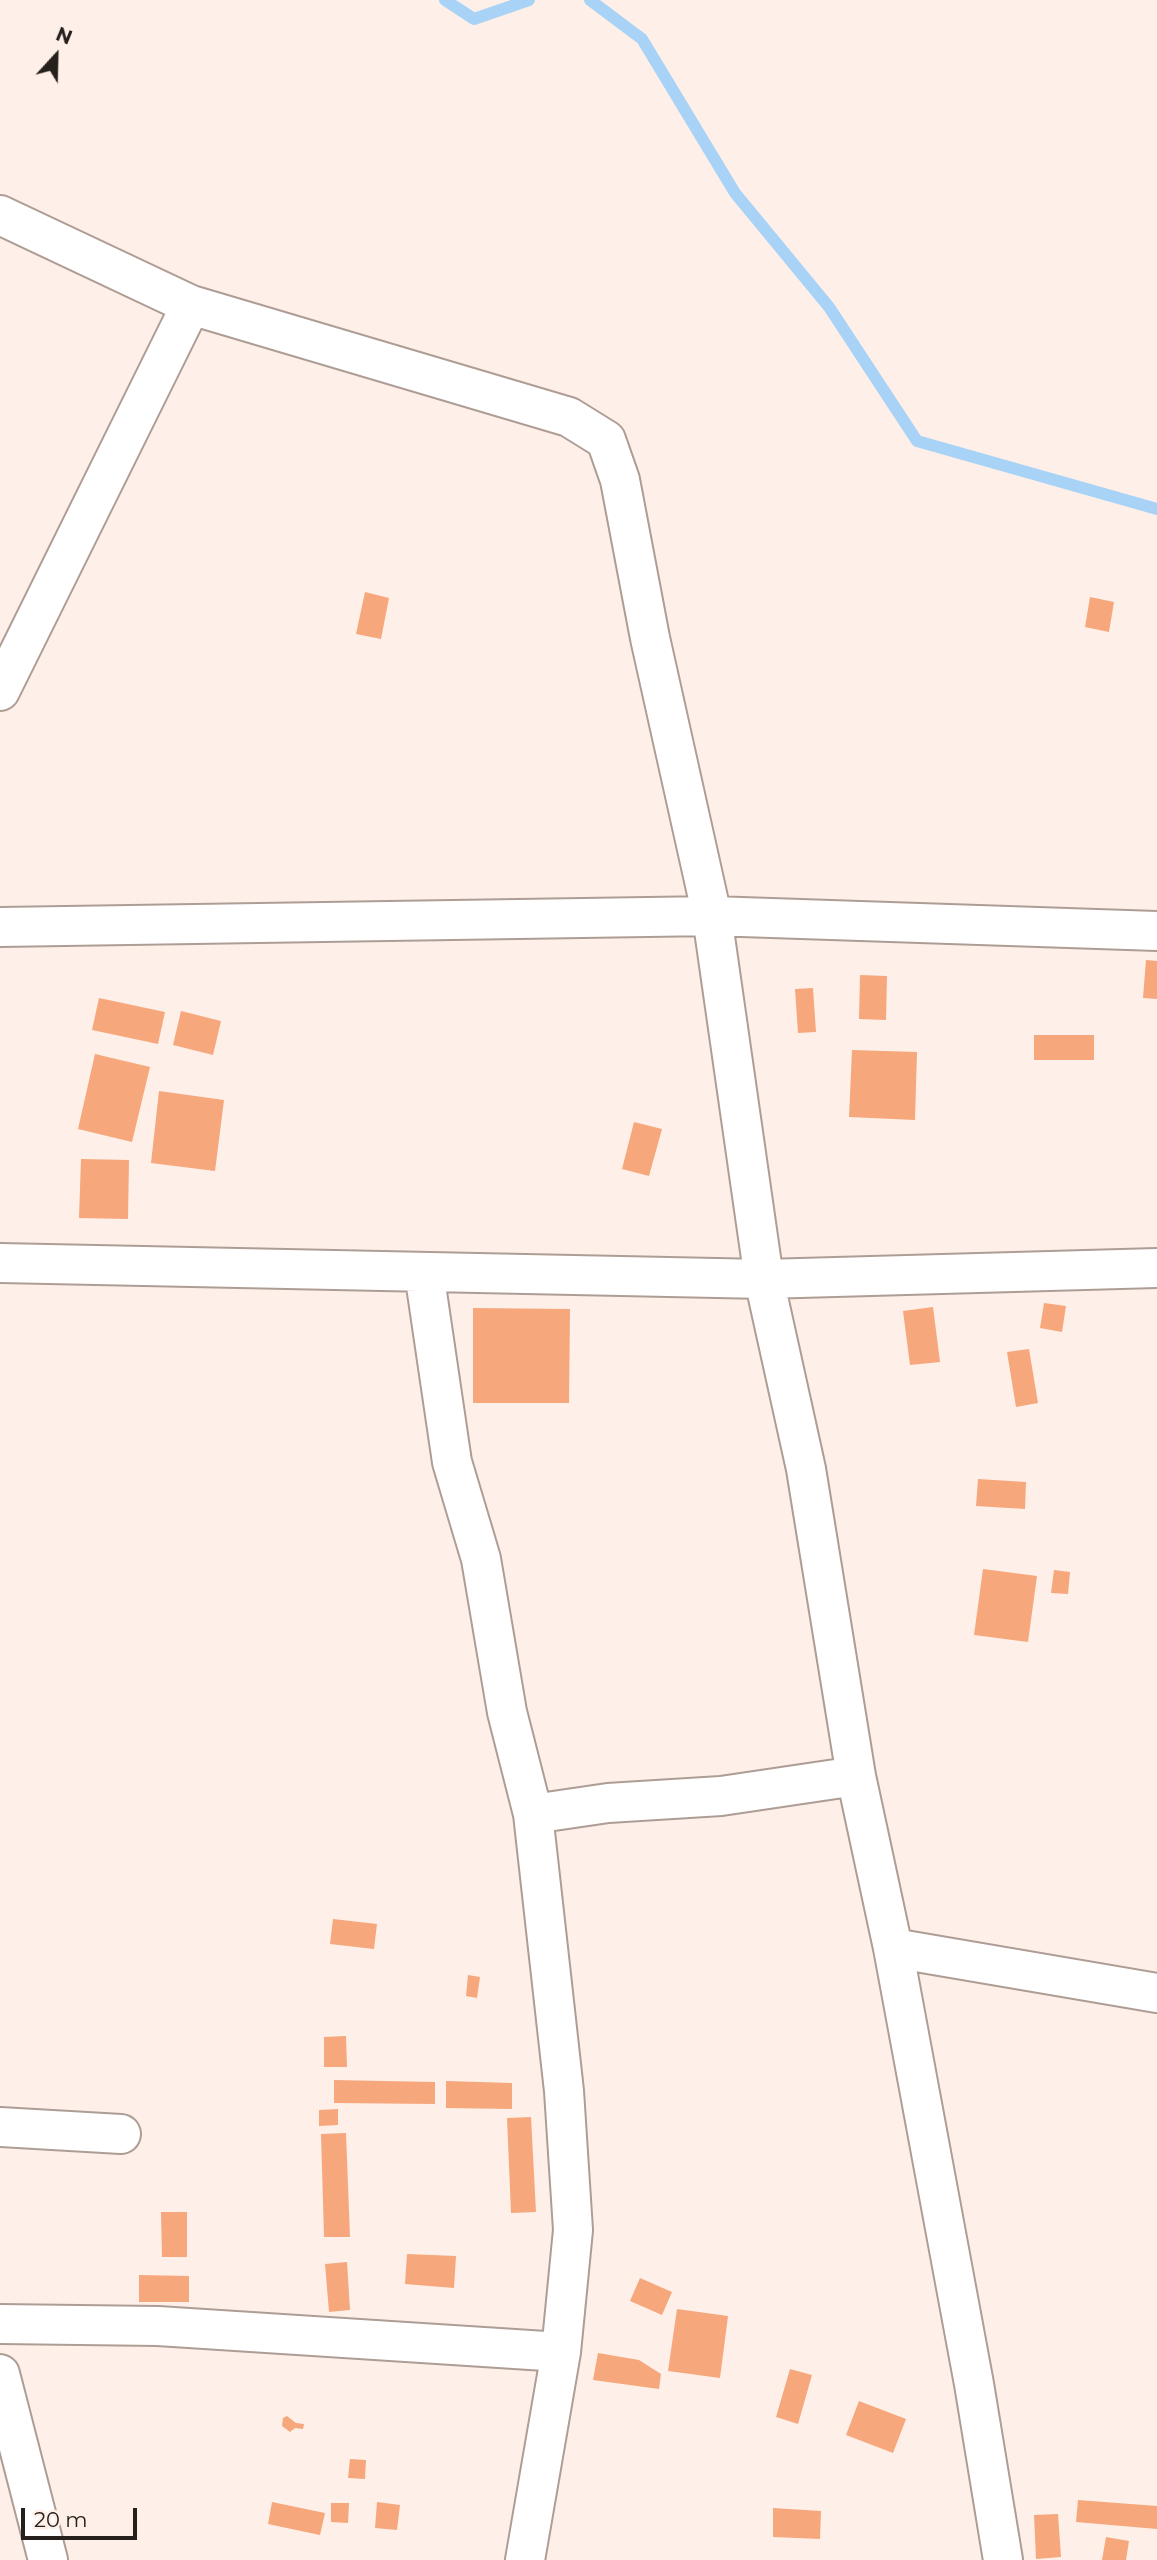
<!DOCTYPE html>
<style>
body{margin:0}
#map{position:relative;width:1157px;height:2560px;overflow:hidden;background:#fef0e9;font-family:Montserrat,sans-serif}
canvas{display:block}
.north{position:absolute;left:21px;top:21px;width:70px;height:70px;-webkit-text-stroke:5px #fef0e9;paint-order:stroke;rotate:22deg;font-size:19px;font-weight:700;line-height:28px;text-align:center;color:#26201d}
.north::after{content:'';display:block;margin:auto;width:24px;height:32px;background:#26201d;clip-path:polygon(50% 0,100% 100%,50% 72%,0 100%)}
.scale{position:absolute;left:21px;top:2508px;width:116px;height:32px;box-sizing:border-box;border:4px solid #26201d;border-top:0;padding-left:9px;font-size:21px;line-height:24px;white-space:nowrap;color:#26201d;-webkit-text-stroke:5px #fef0e9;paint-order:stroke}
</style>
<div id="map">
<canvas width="1157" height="2560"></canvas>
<div class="north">N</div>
<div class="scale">20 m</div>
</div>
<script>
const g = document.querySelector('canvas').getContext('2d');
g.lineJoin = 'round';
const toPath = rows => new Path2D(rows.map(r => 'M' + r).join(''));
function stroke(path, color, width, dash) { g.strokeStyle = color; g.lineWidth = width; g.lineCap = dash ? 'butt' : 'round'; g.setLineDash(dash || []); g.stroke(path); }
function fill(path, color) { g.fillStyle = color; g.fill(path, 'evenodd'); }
const stream = toPath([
 [445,0,474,19,529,0],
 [590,0,642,39,735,193,829,307,917,441,1157,509]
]);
const building = toPath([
 [365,592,389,598,381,639,356,634],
 [1090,597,1114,602,1109,632,1085,627],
 [1146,960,1157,961,1157,999,1143,998],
 [860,975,887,976,886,1020,859,1019],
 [813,988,816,1032,798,1033,795,989],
 [99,998,165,1012,158,1044,92,1030],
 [181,1011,221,1021,213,1055,173,1045],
 [1034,1035,1094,1035,1094,1060,1034,1060],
 [852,1050,917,1052,915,1120,849,1117],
 [95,1054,150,1067,132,1142,78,1129],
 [159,1091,224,1100,215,1171,151,1163],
 [634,1122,662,1129,649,1176,622,1169],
 [81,1159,129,1160,128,1219,79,1218],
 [1044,1303,1066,1306,1062,1332,1040,1328],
 [933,1307,940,1362,910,1365,903,1311],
 [473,1308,570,1309,569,1403,473,1403],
 [1029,1349,1038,1403,1016,1407,1007,1352],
 [978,1479,1026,1482,1025,1509,976,1506],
 [983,1569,1037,1576,1028,1642,974,1635],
 [1054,1570,1070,1572,1068,1594,1051,1593],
 [333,1919,377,1924,374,1949,330,1944],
 [468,1975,480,1977,477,1998,466,1996],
 [346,2036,347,2067,324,2067,324,2037],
 [334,2080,435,2082,435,2104,334,2103],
 [446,2081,512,2083,512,2109,446,2108],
 [338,2109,338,2125,319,2126,319,2110],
 [531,2117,536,2212,511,2213,507,2118],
 [346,2133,350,2237,324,2237,321,2134],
 [161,2212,187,2212,187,2257,162,2257],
 [407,2254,456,2256,454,2288,405,2284],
 [347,2262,350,2310,329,2312,325,2264],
 [139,2275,189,2276,189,2302,139,2302],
 [640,2278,672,2292,662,2315,630,2301],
 [677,2309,728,2316,720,2378,668,2371],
 [598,2353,639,2360,661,2374,659,2389,593,2380],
 [790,2369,812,2375,798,2424,776,2417],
 [859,2401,906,2419,893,2453,846,2435],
 [287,2416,296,2423,304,2424,303,2429,295,2428,290,2432,282,2426,283,2418],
 [350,2459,366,2460,365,2479,348,2478],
 [1078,2500,1157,2506,1157,2529,1076,2522],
 [272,2502,325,2513,320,2535,268,2524],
 [377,2502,400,2505,397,2530,375,2528],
 [331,2503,349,2503,348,2523,331,2522],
 [773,2508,821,2511,820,2539,773,2537],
 [1058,2514,1061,2557,1036,2559,1034,2515],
 [1106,2537,1129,2541,1126,2560,1102,2560]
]);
const minor = toPath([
 [0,215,191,305,569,417,606,440,620,480,650,638,712,916,764,1279,806,1469,856,1776,893,1948,974,2384,1003,2560],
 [0,691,191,305],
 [0,927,712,916,1157,931],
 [0,1263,764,1279,1157,1268],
 [424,1272,452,1462,481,1559,507,1712,533,1814,564,2091,573,2230,561,2352,525,2560],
 [533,1814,608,1803,721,1796,856,1776],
 [893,1948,1157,1993],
 [0,2127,121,2134],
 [0,2324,158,2326,561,2352],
 [0,2374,48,2560]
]);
stroke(stream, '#a9d3f6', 12);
fill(building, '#f6a77c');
stroke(minor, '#ae9d95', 42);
stroke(minor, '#fff', 38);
</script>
